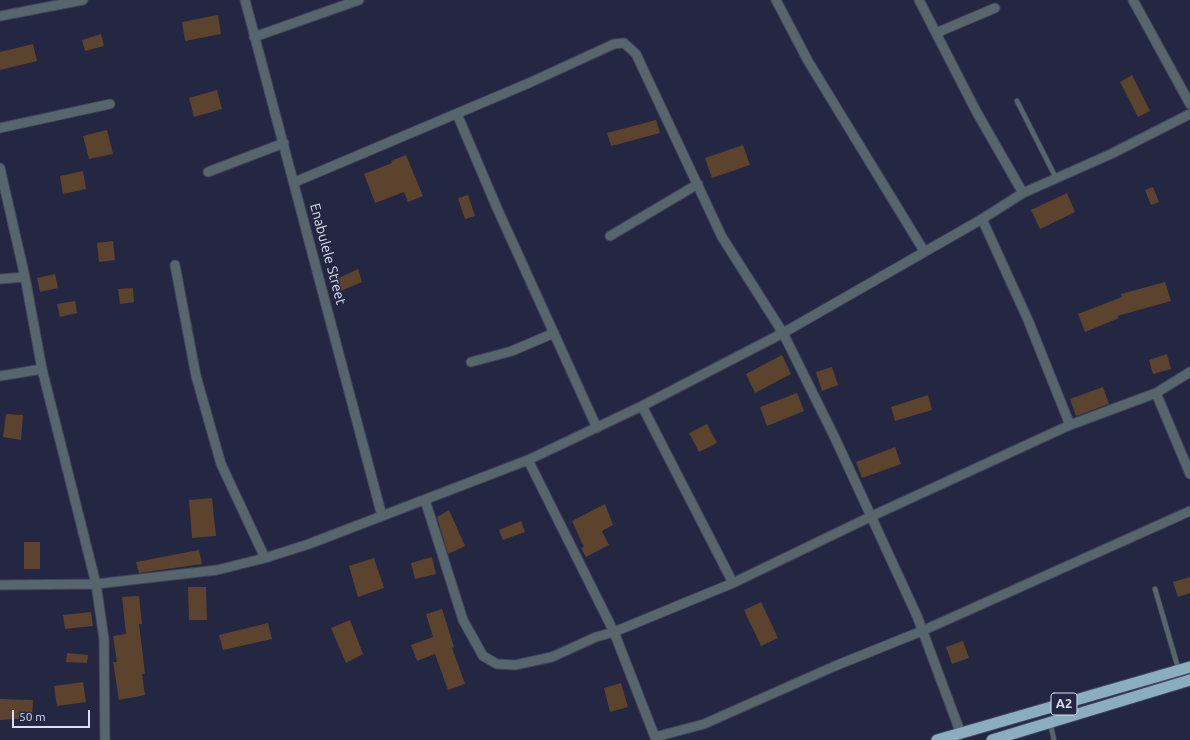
<!DOCTYPE html>
<style>
body{margin:0}
#map{position:relative;width:1190px;height:740px;overflow:hidden;background:#242741;font-family:Ubuntu,sans-serif}
canvas{display:block}
.scale{position:absolute;left:12px;top:710px;width:78px;height:18px;box-sizing:border-box;border:2px solid #dcdef0;border-top:0;padding-left:5px;font-size:12px;line-height:14px;white-space:nowrap;color:#dcdef0;-webkit-text-stroke:3px #242741;paint-order:stroke}
</style>
<div id="map">
<canvas width="1190" height="740"></canvas>
<div class="scale">50 m</div>
</div>
<script>
const g = document.querySelector('canvas').getContext('2d');
g.lineJoin = 'round';
function fill(path, color) { g.fillStyle = color; g.fill(path, 'evenodd'); }
const toPath = rows => new Path2D(rows.map(r => 'M' + r).join(''));
function stroke(path, color, width, dash) { g.strokeStyle = color; g.lineWidth = width; g.lineCap = dash ? 'butt' : 'round'; g.setLineDash(dash || []); g.stroke(path); }
function write(font, color, halo, rows, align = 'center') {
  g.font = font + ' Ubuntu,sans-serif'; g.lineWidth = 3; g.setLineDash([]); g.textBaseline = 'middle'; g.strokeStyle = halo; g.fillStyle = color; for (const [text, x, y, turn = 0] of rows) {
    g.save(); g.translate(x, y); g.rotate((+turn || 0) * Math.PI / 180); g.textAlign = isNaN(turn) ? turn : align; if (halo) g.strokeText(text, 0, 0); g.fillText(text, 0, 0); g.restore();
  }
}
const building = toPath([
 [218,15,221,34,185,41,182,22],
 [101,34,104,46,85,51,82,40],
 [33,44,37,61,0,70,0,52],
 [1132,75,1150,111,1138,117,1120,82],
 [217,90,222,109,194,117,189,98],
 [656,120,660,133,611,146,607,133],
 [107,130,113,154,89,159,83,136],
 [743,145,750,165,712,178,705,158],
 [406,155,423,196,408,202,404,192,375,203,364,174,392,163,391,161],
 [83,171,86,189,63,194,60,176],
 [1153,187,1159,202,1151,205,1145,190],
 [1067,193,1075,212,1040,229,1031,210],
 [468,195,475,216,465,219,458,198],
 [113,241,115,260,99,262,97,243],
 [358,269,362,282,338,292,335,280],
 [55,274,58,288,40,292,37,278],
 [1165,282,1171,301,1117,316,1119,318,1085,332,1078,314,1122,297,1121,294],
 [133,288,134,302,120,304,118,289],
 [75,301,77,313,60,317,57,304],
 [1167,354,1171,369,1153,374,1149,360],
 [782,355,791,374,755,393,746,374],
 [832,367,838,385,822,391,816,372],
 [1103,387,1109,404,1076,416,1070,399],
 [797,393,804,411,767,426,760,407],
 [928,395,932,410,895,421,891,407],
 [6,414,23,415,21,440,3,437],
 [707,424,717,443,699,452,689,433],
 [895,447,901,464,862,478,856,462],
 [212,498,216,536,192,538,189,500],
 [605,504,613,525,602,531,609,545,586,557,581,548,584,547,572,521],
 [449,510,465,546,448,554,437,517],
 [521,521,525,532,503,540,499,530],
 [24,542,40,542,40,569,24,569],
 [199,550,202,564,139,573,136,562],
 [432,557,436,574,415,579,411,563],
 [374,558,384,588,358,597,349,566],
 [1190,577,1190,593,1178,597,1173,582],
 [188,587,206,587,207,620,189,620],
 [139,596,142,624,139,624,145,674,142,674,145,695,119,700,113,662,117,662,113,636,126,634,122,597],
 [761,602,778,638,761,646,744,610],
 [442,609,454,647,452,648,465,684,448,690,435,654,417,661,411,645,433,637,426,614],
 [91,612,93,626,65,629,63,615],
 [350,620,363,654,346,663,331,628],
 [268,623,272,639,223,650,219,635],
 [963,641,969,658,952,664,946,647],
 [67,653,88,655,87,663,66,662],
 [83,682,86,702,57,706,54,686],
 [621,683,628,707,610,712,604,688],
 [0,699,33,700,32,718,0,720]
]);
const service = toPath([
 [1017,101,1056,178],
 [1155,589,1179,671],
 [1050,722,1054,740]
]);
const minor = toPath([
 [245,0,382,516],
 [776,0,808,61,924,251],
 [919,0,976,111,1023,193],
 [1133,0,1190,104],
 [0,16,83,0],
 [936,33,995,8],
 [254,37,359,0],
 [457,114,497,208,597,428],
 [0,128,110,104],
 [0,168,25,277,42,369,96,584,104,639,105,740],
 [208,172,284,143],
 [295,182,529,83,614,44,624,43,636,54,722,237,783,333,835,438,917,616,961,734],
 [982,219,1028,320,1070,425],
 [610,236,698,184],
 [175,265,196,376,221,464,265,558],
 [0,279,25,277],
 [471,362,512,351,554,333],
 [0,376,42,369],
 [1156,393,1190,372],
 [528,460,614,632,656,740],
 [425,500,463,620,483,656,497,664,515,665,552,657,596,637,614,632,733,583,642,406],
 [733,583,872,516,1070,425,1156,393,1190,474],
 [0,585,96,584,217,570,265,558,309,544,528,460,642,406,783,333,982,219,1023,193,1111,154,1190,114],
 [655,737,704,724,835,666,922,631,1190,511]
]);
const trunk = toPath([
 [937,740,1190,667],
 [992,740,1190,680]
]);
const shields = [
 [1064,704,26]
];
const shieldNames = [
 ["A2",1064,704]
];
const streetNames = [
 ["Enabulele Street",328,254,75]
];
fill(building, '#5b432e');
stroke(service, '#41445d', 6);
stroke(minor, '#41445d', 11);
stroke(trunk, '#41445d', 13);
stroke(service, '#56666c', 4.5);
stroke(minor, '#56666c', 9);
stroke(trunk, '#8aaebc', 11);
for (const [x, y, w] of shields) { const box = new Path2D(); box.roundRect(x - w / 2, y - 11, w, 22, 3); g.fillStyle = '#242741'; g.fill(box); stroke(box, '#dcdef0', 1); }
write('bold 13px', '#dcdef0', null, shieldNames);
write('14px', '#dcdef0', '#242741', streetNames);
</script>
